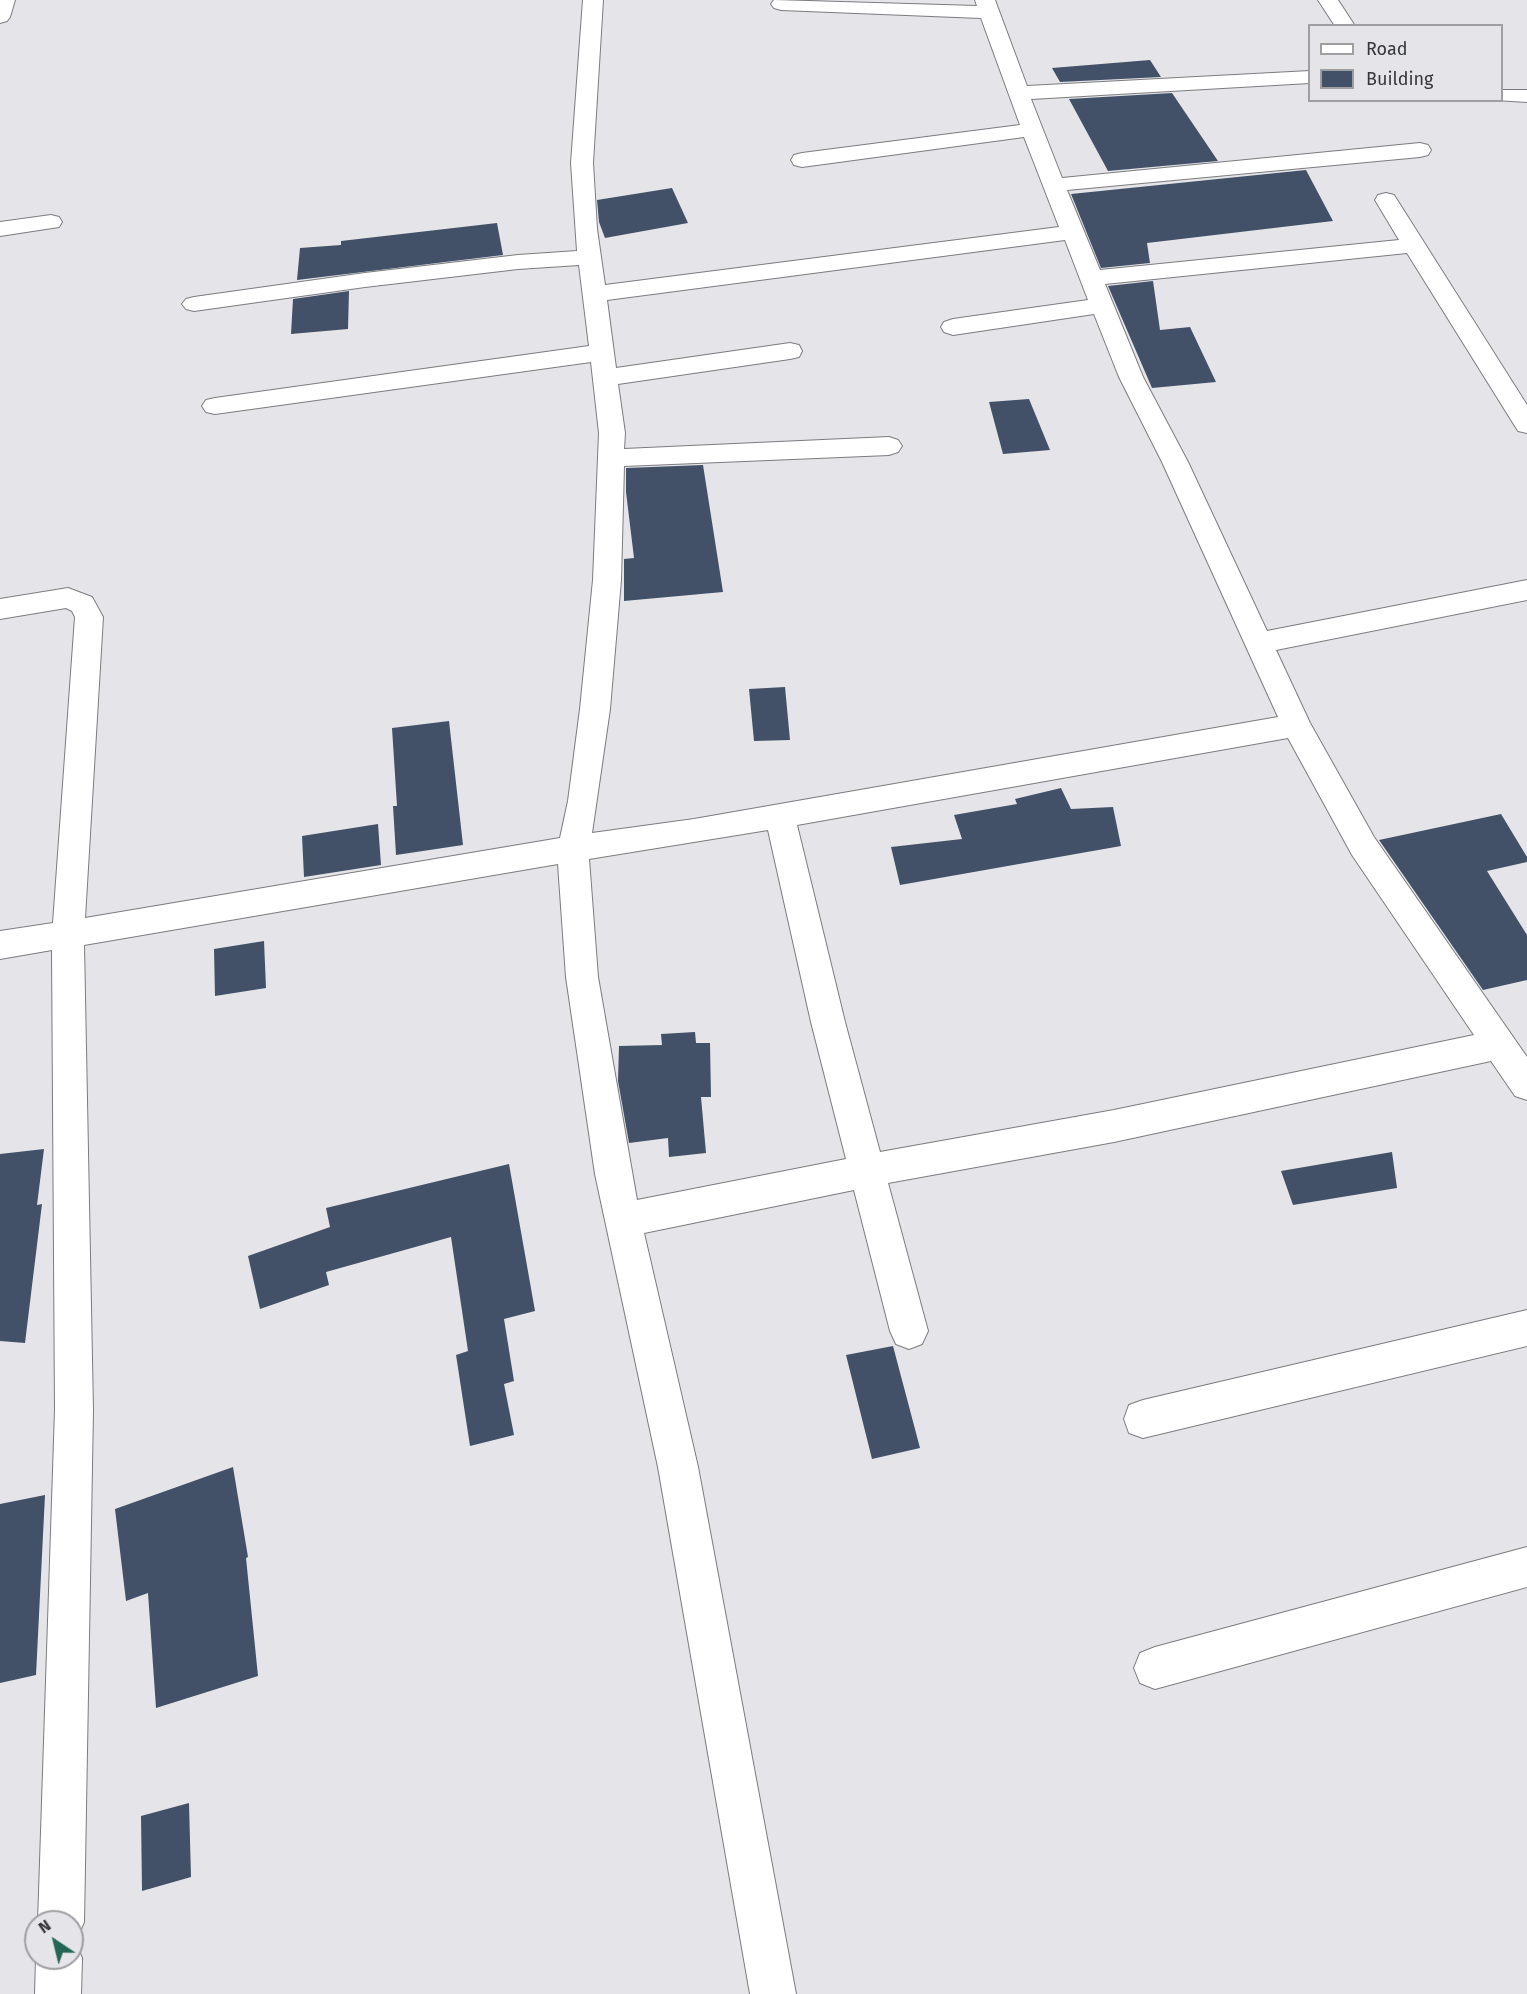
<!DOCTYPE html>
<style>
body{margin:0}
#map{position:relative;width:1527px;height:1994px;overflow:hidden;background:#e5e5e9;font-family:"Fira Sans",sans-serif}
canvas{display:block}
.legend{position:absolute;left:1308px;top:24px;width:195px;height:78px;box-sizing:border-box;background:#e5e5e9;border:2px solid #9f9fa2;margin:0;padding:8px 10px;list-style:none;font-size:18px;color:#363738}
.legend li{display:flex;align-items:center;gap:12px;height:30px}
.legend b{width:30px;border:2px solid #9f9fa2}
.north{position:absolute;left:24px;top:1910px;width:60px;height:60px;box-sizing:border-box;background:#e5e5e9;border:2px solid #9f9fa2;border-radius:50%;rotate:325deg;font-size:16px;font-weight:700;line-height:24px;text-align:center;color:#363738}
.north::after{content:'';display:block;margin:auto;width:21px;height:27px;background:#246656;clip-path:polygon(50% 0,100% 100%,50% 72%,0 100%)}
</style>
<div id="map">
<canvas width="1527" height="1994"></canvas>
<ul class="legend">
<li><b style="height:8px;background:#fff"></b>Road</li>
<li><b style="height:16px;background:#425167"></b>Building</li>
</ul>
<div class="north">N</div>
</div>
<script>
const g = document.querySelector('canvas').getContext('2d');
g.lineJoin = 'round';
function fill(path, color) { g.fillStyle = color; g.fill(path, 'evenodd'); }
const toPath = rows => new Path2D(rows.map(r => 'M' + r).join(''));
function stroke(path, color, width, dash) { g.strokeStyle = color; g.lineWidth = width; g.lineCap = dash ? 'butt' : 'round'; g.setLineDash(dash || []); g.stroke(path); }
const building = toPath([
 [1150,60,1161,77,1060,82,1052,68],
 [1172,93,1218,161,1108,171,1069,99],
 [1306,170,1333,221,1147,243,1150,263,1101,268,1071,194],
 [672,188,688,223,605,238,599,222,597,200],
 [497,223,503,255,297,280,300,248,341,245,341,241],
 [1153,281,1160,330,1190,327,1216,382,1152,388,1108,286],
 [349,291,348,329,291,334,293,299],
 [1029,399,1050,450,1003,454,989,402],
 [703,465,723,592,624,601,624,559,634,558,626,492,626,468],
 [785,687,790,740,754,741,749,689],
 [449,721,463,845,396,855,393,806,397,806,392,728],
 [1061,788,1071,809,1113,807,1121,846,900,885,891,847,962,839,954,815,1017,804,1015,799],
 [1501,814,1527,857,1527,862,1487,871,1527,935,1527,980,1483,990,1379,840],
 [378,824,381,865,304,877,302,836],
 [264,941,266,988,215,996,214,949],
 [695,1032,696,1043,710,1043,711,1097,701,1097,706,1153,669,1157,668,1138,629,1143,618,1081,619,1046,662,1045,661,1034],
 [44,1149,37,1205,42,1204,25,1343,0,1341,0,1154],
 [1392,1152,1397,1188,1293,1205,1281,1171],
 [509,1164,535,1311,504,1319,514,1381,504,1384,514,1435,470,1446,456,1355,468,1351,451,1237,326,1272,329,1285,260,1309,248,1256,330,1227,326,1208],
 [893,1346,920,1448,872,1459,846,1355],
 [233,1467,248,1557,246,1558,258,1676,156,1708,148,1593,126,1601,115,1509],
 [45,1495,36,1675,0,1683,0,1504],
 [189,1803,191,1877,142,1891,141,1816]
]);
const street = toPath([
 [0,0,15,0,10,17,7,21,0,23,0,0],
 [583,0,603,0,593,163,597,229,605,285,1059,227,1024,137,802,167,794,165,791,160,794,155,802,153,1020,125,981,18,781,10,774,8,771,4,774,0,977,6,975,0,995,0,1027,86,1310,71,1310,83,1031,99,1062,178,1420,143,1428,145,1431,150,1428,155,1420,157,1067,190,1100,270,1399,240,1375,200,1378,195,1386,193,1394,195,1527,405,1527,433,1518,431,1407,253,1105,284,1143,377,1188,462,1267,631,1527,580,1527,600,1276,650,1310,723,1374,837,1527,1057,1527,1100,1515,1096,1491,1061,1114,1142,888,1183,928,1331,922,1344,909,1349,896,1344,890,1331,854,1190,644,1233,698,1467,796,1994,750,1994,658,1467,595,1174,566,977,558,864,84,945,93,1410,84,1922,77,1938,72,1940,72,1922,38,1922,55,1410,52,950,0,959,0,931,53,923,75,617,72,611,66,608,0,619,0,599,68,588,92,597,103,617,85,918,560,838,568,801,580,709,593,580,599,433,591,362,215,414,206,412,202,406,206,400,215,398,589,346,579,265,518,269,365,287,194,311,186,309,182,304,186,299,194,297,365,273,518,255,577,251,571,163,583,0],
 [1065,240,1088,300,953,319,944,322,941,327,944,332,953,335,1094,314,1119,377,1162,462,1278,717,694,819,592,833,610,709,621,580,624,466,889,455,898,452,902,446,898,440,889,437,624,449,625,433,618,384,790,359,799,357,802,351,799,345,790,343,616,368,607,300,1065,240],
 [1288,738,1352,855,1474,1035,1114,1110,880,1152,845,1022,797,825,1288,738],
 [768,830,811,1022,846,1159,637,1200,598,977,589,859,768,830],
 [1318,0,1338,0,1355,26,1335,26,1318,0],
 [1502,90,1527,90,1527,102,1495,100,1502,100,1502,90],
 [51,215,59,217,62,222,59,227,0,236,0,222,51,215],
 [1527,1310,1527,1346,1143,1438,1129,1433,1124,1419,1129,1405,1143,1400,1527,1310],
 [1527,1547,1527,1587,1155,1689,1140,1683,1134,1668,1140,1653,1155,1647,1527,1547],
 [72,1941,75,1942,82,1958,81,1994,35,1994,36,1958,72,1958,72,1941]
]);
fill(building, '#425167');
stroke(street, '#7b7c7f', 2);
fill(street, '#fff');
</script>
